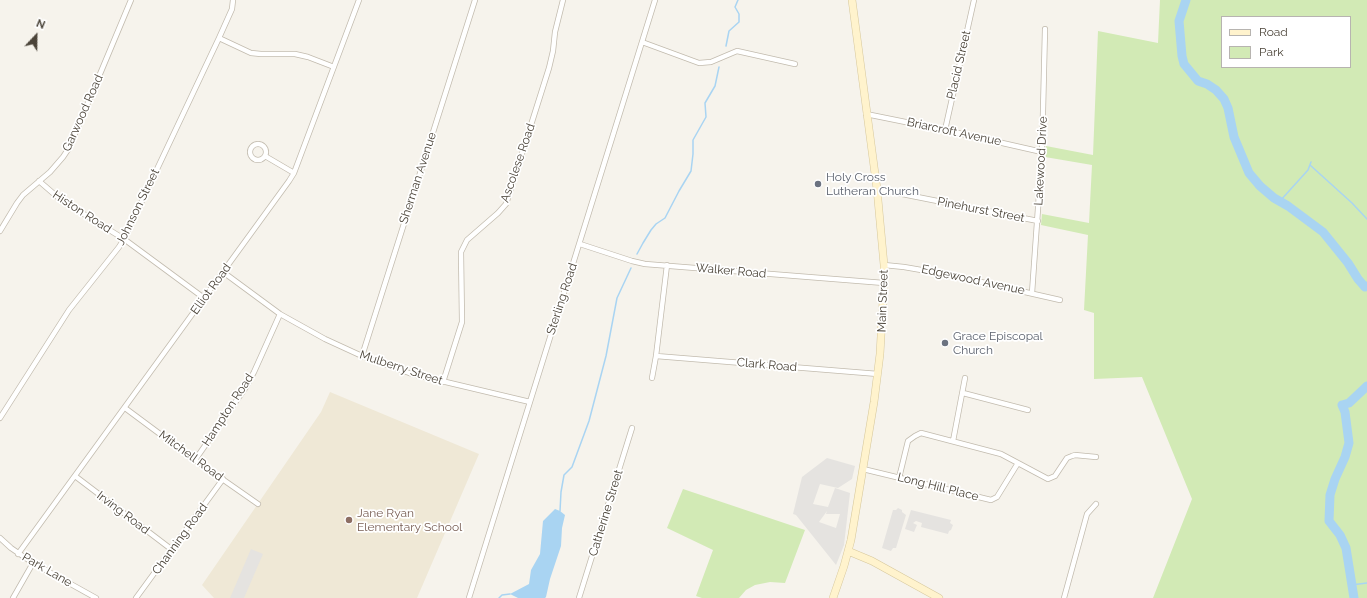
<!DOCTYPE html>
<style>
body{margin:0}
#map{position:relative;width:1367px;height:598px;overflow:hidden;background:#f6f3ec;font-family:Raleway,sans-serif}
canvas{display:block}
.legend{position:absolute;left:1221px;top:16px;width:130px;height:52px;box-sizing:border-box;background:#fff;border:1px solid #b7b4b0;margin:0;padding:5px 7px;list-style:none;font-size:12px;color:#4b4439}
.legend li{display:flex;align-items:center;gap:8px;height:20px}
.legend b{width:20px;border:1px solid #b7b4b0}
.north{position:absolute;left:16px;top:16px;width:40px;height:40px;-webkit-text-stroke:3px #fff;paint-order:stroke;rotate:22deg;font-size:11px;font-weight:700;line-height:16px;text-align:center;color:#4b4439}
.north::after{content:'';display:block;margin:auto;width:14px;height:18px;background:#4b4439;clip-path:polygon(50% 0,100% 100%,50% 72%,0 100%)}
</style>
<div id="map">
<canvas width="1367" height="598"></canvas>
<ul class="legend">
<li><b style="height:5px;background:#fff3cd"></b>Road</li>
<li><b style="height:11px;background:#d2eab5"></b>Park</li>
</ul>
<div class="north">N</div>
</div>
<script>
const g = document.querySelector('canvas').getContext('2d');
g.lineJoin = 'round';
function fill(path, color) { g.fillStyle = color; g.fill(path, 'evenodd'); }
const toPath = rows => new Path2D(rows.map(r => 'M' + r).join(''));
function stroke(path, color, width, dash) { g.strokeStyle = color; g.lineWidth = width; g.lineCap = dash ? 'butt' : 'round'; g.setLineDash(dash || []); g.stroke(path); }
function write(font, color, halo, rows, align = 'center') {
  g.font = font + ' Raleway,sans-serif'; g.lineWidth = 3.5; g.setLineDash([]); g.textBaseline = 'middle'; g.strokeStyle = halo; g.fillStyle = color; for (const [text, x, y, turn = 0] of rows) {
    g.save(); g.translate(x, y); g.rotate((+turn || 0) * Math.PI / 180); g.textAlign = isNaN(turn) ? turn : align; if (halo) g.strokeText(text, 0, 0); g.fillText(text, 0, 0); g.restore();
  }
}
const education = toPath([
 [330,392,479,454,417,598,214,598,202,585,321,412]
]);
const green = toPath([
 [1160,0,1367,0,1367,598,1153,598,1192,499,1142,377,1094,379,1094,313,1084,310,1088,235,1041,225,1042,214,1089,223,1092,165,1045,157,1046,146,1093,155,1098,31,1158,43],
 [1222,17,1350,17,1350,67,1222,67],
 [683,489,805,530,785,583,770,582,755,585,746,590,739,598,702,598,696,596,713,550,667,528]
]);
const parking = toPath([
 [827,458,855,466,852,479,838,488,820,484,813,504,828,507,835,488,850,493,844,545,836,565,796,515,793,514,802,477],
 [827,511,826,514,840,514,836,528,819,522],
 [898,508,902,510,902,512,906,515,896,548,893,548,891,551,882,548,893,510,896,510],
 [911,510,951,520,950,523,953,525,951,530,949,531,948,534,921,527,922,523,916,521,913,523,917,525,914,532,905,529],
 [251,549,263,554,244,598,230,598]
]);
const water = toPath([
 [555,509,560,511,565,515,562,528,561,546,550,579,546,597,545,598,518,598,510,594,529,584,531,570,540,554,543,521]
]);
const stream = toPath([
 [726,46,729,31,739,22,739,14,735,7,738,0],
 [1310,165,1352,203,1367,219],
 [1280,201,1308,170,1311,162],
 [637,254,643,243,651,230,656,224,665,218,679,191,691,171,693,154,693,140,706,117,705,103,715,86,719,67],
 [560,511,561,492,564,475,572,467,589,421,606,356,617,298,631,268],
 [1351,585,1367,583],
 [499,598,502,595,510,594]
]);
const river = toPath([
 [1186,0,1179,21,1182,56,1184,64,1198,81,1207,84,1216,90,1224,99,1228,108,1234,137,1249,173,1260,186,1274,198,1288,206,1323,232,1348,263,1358,279,1365,287,1367,286],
 [1354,598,1346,548,1340,535,1329,521,1330,495,1335,479,1345,457,1349,443,1345,412,1342,405,1349,403,1367,386]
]);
const minor = toPath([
 [219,38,251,53,261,54,295,54,308,57,334,67],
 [642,42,699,63,711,62,737,51,795,64],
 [866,114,945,130,1042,152],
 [945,130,974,0],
 '250 152a8 8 0 1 1 16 0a8 8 0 1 1-16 0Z',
 [265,156,294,173],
 [39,181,61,200,124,239,204,298],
 [877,189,1038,221],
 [0,231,17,203,23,195,50,172,63,157,69,148,131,0],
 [580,244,632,261,645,264,884,283],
 [884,265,904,267,950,275,1060,300],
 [223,272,280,314,325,339,362,356,412,374,530,402],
 [1032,293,1042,152,1045,29],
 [362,356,475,0],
 [656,356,878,374],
 [652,378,656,356,667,265],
 [443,382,462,322,461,252,467,240,498,213,506,204,549,68,553,51,555,32,563,0],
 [963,393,1028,410],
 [125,408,195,460,258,504],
 [0,418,69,310,119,247,124,239,219,38,232,9,233,0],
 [953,441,965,378],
 [195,460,246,387,254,372,280,314],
 [863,469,991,500,997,497,1018,463],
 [75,476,171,549],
 [899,478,908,441,915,436,921,433,1001,454,1048,479,1055,476,1067,458,1072,456,1075,455,1096,457],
 [0,538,11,548,33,563,96,598],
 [18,554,289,181,294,173,359,0],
 [13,598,33,563],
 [136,598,223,479],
 [469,598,655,0],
 [579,598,632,428],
 [1064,598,1087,514,1096,504]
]);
const secondary = toPath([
 [848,551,872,561,939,598],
 [833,598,844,566,851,540,874,402,880,354,884,283,884,265,877,189,852,0]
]);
const markers = [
 [818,184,4,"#6b7280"],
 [945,343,4,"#6b7280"],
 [349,520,4,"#8d6e63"]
];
const streetNames = [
 ["Placid Street",959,65,-77],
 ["Garwood Road",83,113,-66],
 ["Briarcroft Avenue",954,132,12],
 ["Lakewood Drive",1041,161,-87],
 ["Ascolese Road",518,163,-71],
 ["Sherman Avenue",418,178,-72],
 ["Johnson Street",138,207,-64],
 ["Pinehurst Street",981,210,11],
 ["Histon Road",82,212,33],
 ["Walker Road",731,271,5],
 ["Edgewood Avenue",973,280,12],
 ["Elliot Road",211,289,-54],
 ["Sterling Road",562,299,-72],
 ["Main Street",883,301,-88],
 ["Clark Road",767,365,5],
 ["Mulberry Street",401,368,18],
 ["Hampton Road",228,410,-57],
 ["Mitchell Road",191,456,36],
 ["Long Hill Place",938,487,14],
 ["Irving Road",123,513,37],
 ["Catherine Street",606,513,-73],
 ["Channing Road",180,539,-54],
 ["Park Lane",47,570,30]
];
const worshipNames = [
 ["Holy Cross",826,177],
 ["Lutheran Church",826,191],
 ["Grace Episcopal",953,336],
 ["Church",953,350]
];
const educationNames = [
 ["Jane Ryan",357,513],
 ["Elementary School",357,527]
];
fill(education, '#efe8d6');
fill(green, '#d2eab5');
fill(parking, '#e5e3e0');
fill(water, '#a9d4f2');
stroke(stream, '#a9d4f2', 1.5);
stroke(river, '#a9d4f2', 9);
stroke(minor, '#c2bbae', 6);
stroke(secondary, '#d6c79b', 8);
stroke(minor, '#fff', 4.5);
stroke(secondary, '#fff3cd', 7);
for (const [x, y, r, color] of markers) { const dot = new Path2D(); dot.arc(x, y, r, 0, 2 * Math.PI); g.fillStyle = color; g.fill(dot); stroke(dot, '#fff', 1.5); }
write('12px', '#4b4439', '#fff', streetNames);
write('12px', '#5b616d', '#fff', worshipNames, 'left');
write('12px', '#785e54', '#fff', educationNames, 'left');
</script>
